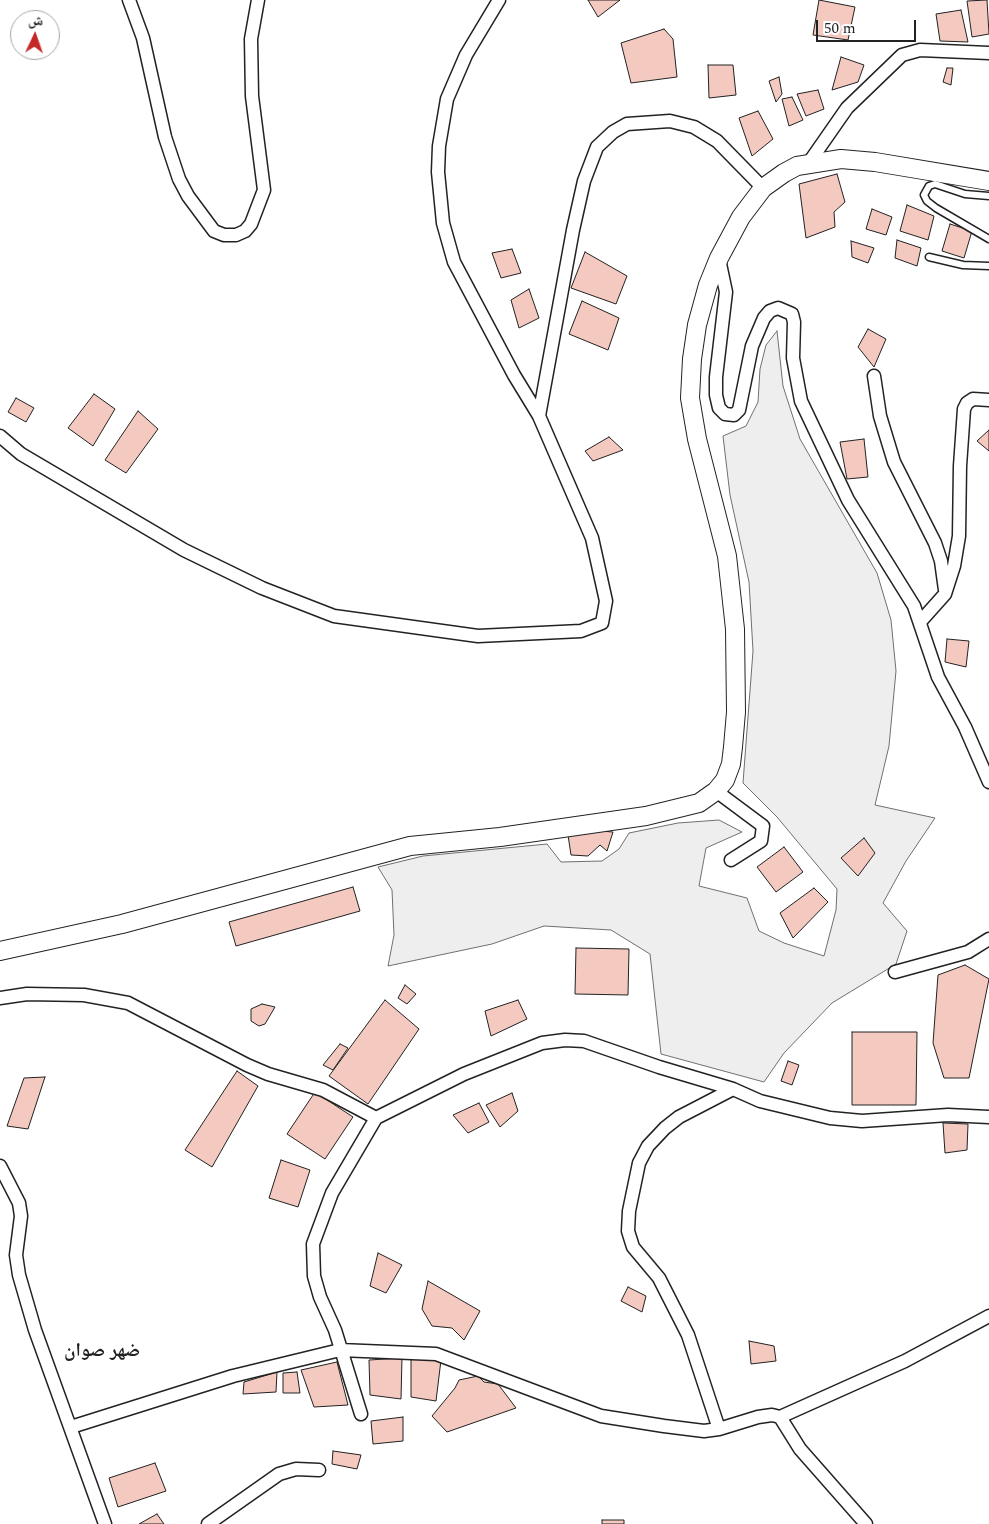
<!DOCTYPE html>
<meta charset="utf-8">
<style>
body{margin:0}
#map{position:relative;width:989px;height:1524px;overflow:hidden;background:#fff;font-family:Spectral,"Noto Naskh Arabic",serif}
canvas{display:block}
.north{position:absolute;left:10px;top:10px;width:50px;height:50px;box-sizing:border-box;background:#fff;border:1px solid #a7a7a7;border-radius:50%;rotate:3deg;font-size:14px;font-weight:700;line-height:20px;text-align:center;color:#222}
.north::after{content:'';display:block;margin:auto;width:18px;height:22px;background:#c62828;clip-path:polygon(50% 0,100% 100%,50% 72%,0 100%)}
.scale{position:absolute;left:816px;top:20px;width:100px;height:22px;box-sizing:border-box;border:2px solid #222;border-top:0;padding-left:6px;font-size:15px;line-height:18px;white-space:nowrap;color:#222;-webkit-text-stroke:4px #fff;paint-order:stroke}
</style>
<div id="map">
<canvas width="989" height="1524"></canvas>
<div class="north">ش</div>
<div class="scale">50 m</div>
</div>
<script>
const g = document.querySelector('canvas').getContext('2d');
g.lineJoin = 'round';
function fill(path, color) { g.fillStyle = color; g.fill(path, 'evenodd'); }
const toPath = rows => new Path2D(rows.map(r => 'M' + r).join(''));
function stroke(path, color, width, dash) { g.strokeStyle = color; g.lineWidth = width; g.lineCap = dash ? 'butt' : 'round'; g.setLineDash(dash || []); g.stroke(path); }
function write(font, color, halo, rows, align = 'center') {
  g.font = font + ' Spectral,"Noto Naskh Arabic",serif'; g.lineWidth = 4; g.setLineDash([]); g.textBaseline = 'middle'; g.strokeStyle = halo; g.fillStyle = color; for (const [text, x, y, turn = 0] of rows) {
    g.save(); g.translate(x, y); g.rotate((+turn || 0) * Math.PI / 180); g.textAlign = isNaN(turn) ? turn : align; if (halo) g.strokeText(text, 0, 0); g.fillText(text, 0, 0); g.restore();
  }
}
const green = toPath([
 [777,331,783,386,800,439,877,573,891,620,896,671,889,746,875,805,935,818,906,861,883,903,907,931,896,964,832,1003,784,1053,764,1082,661,1054,650,954,611,930,544,926,492,944,388,966,394,935,392,890,378,867,423,856,547,844,561,862,602,861,619,849,629,833,678,823,719,820,742,832,706,848,699,886,747,898,759,931,784,943,824,956,836,910,837,889,777,817,743,783,753,651,749,582,730,495,723,436,746,426,758,402,760,369,766,345,777,331]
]);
const building = toPath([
 [588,0,620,0,598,17,588,0],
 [819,0,855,7,848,40,813,35,819,0],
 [987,0,989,34,972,37,967,1,987,0],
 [961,10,968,42,940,41,936,14,961,10],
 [664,29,673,39,677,77,631,83,621,43,664,29],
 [841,57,864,65,858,82,832,90,841,57],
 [708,65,733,65,736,95,709,98,708,65],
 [947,68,953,68,951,85,943,82,947,68],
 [779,77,782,94,776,102,769,81,779,77],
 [818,90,824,109,806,116,797,94,818,90],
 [792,97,803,120,789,126,782,99,792,97],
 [758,111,773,139,752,156,739,118,758,111],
 [837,174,845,202,834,212,835,227,806,238,799,184,837,174],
 [907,205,934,216,928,240,900,231,907,205],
 [872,209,892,217,886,235,866,229,872,209],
 [950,224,972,231,964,258,942,251,950,224],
 [897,240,921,248,917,266,895,258,897,240],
 [851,241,874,248,868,263,852,257,851,241],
 [512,249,521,273,501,278,492,253,512,249],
 [585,252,627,276,616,304,571,288,585,252],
 [529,289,539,318,519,328,511,300,529,289],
 [582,301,619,318,608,350,569,334,582,301],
 [868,329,886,339,874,367,858,347,868,329],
 [94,394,115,409,93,446,68,428,94,394],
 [16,398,34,408,26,422,8,412,16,398],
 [138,411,158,429,126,473,105,460,138,411],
 [989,430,989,451,977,441,989,430],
 [609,437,623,450,593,461,585,451,609,437],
 [864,439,868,477,847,479,840,442,864,439],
 [947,639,969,641,966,667,945,662,947,639],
 [600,827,600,831,613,832,607,851,600,845,588,856,571,855,568,835,600,827],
 [864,838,875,853,858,876,841,858,864,838],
 [784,847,803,872,776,892,757,867,784,847],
 [353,887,360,911,236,946,229,922,353,887],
 [814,888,828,902,793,938,780,913,814,888],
 [576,948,629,949,628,995,575,994,576,948],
 [965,965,989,979,969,1078,944,1078,933,1043,938,975,965,965],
 [405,985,416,994,407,1004,398,998,405,985],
 [385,1000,419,1029,368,1104,329,1076,385,1000],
 [518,1000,527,1019,491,1036,485,1011,518,1000],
 [262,1004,275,1007,265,1024,259,1026,251,1021,251,1009,262,1004],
 [852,1032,917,1032,916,1105,852,1105,852,1032],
 [340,1044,348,1048,333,1070,323,1065,340,1044],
 [788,1061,799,1065,792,1085,781,1081,788,1061],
 [237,1071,258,1086,212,1167,185,1150,237,1071],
 [45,1077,28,1129,7,1126,24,1078,45,1077],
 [315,1092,353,1117,325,1159,287,1134,315,1092],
 [512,1093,518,1111,500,1127,486,1105,512,1093],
 [479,1103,489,1122,468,1133,453,1115,479,1103],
 [943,1123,968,1124,967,1150,945,1153,943,1123],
 [281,1160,310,1170,298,1207,269,1198,281,1160],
 [378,1253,402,1265,386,1293,370,1286,378,1253],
 [428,1281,480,1311,464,1340,452,1328,432,1326,422,1309,428,1281],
 [628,1287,646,1296,642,1312,621,1301,628,1287],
 [749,1341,774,1346,776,1361,751,1364,749,1341],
 [402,1358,401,1399,370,1395,369,1360,402,1358],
 [411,1359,441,1360,436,1401,411,1397,411,1359],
 [337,1362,348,1405,314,1407,301,1370,337,1362],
 [277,1372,276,1392,243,1394,244,1382,277,1372],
 [297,1372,300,1393,283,1393,283,1373,297,1372],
 [478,1376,484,1382,498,1384,516,1408,447,1432,432,1416,455,1388,459,1380,478,1376],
 [403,1417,403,1441,373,1444,371,1421,403,1417],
 [333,1451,361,1455,357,1469,332,1464,333,1451],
 [155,1463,166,1491,118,1507,109,1478,155,1463],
 [157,1514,164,1524,139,1524,157,1514],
 [602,1520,624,1520,624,1524,602,1524,602,1520]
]);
const lane = toPath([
 [989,196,965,194,935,184,929,186,924,195,927,201,936,208,989,239],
 [929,257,963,265,989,266]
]);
const street = toPath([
 [129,0,143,38,165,137,179,179,188,196,214,231,224,235,236,235,245,231,251,224,264,190,252,96,251,39,258,0],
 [808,164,847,108,902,55,920,50,989,53],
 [719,259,726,292,716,377,716,395,719,408,725,414,734,415,739,410,752,346,764,318,770,311,778,308,792,314,794,322,793,358,801,401,848,500,914,606,938,677,965,727,989,782],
 [874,376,880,416,894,462,935,543,941,561,945,590],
 [539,416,573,230,584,181,597,147,613,132,627,124,670,121,694,127,717,141,763,188],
 [0,436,21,454,184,550,262,588,334,616,478,636,581,631,602,623,606,601,592,538,539,416,514,375,454,262,443,223,438,172,439,146,447,99,466,55,499,0],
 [920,622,945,594,954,566,959,536,960,466,964,409,967,403,973,399,989,400],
 [716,791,763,826,761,841,731,860],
 [895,972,968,952,989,939],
 [0,998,27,994,84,995,128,1003,247,1065,268,1074,323,1090,376,1118,464,1074,542,1043,565,1040,584,1041,659,1067,733,1089,760,1101,830,1118,862,1121,948,1115,989,1117],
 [733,1089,679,1117,665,1128,648,1146,639,1163,629,1211,628,1231,633,1247,659,1278,688,1335,719,1429,758,1417,772,1415,780,1417,905,1361,989,1316],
 [0,1166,19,1203,21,1216,16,1255,19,1275,35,1330,105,1524],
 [361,1414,335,1330,320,1297,314,1276,313,1244,332,1193,376,1118],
 [780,1417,800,1449,866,1524],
 [71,1427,233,1376,340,1350,436,1354,601,1416,664,1426,704,1431,719,1429],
 [208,1524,279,1474,296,1469,319,1470]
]);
const secondary = toPath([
 [0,951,122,924,410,846,500,837,646,816,699,803,716,791,725,780,731,764,733,747,736,712,735,629,727,556,697,439,690,398,692,359,697,325,708,285,719,258,741,217,763,188,784,173,797,166,841,159,875,162,989,181]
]);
const quarterNames = [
 ["ضهر صوان",102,1352]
];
fill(green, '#eee');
stroke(green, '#6f6f6f', 1);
fill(building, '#f3c9c0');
stroke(building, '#222', 1);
stroke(lane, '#222', 9);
stroke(street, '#222', 15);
stroke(secondary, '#222', 20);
stroke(lane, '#fff', 6);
stroke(street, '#fff', 12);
stroke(secondary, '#fff', 18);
write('bold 19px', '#222', '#fff', quarterNames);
</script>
